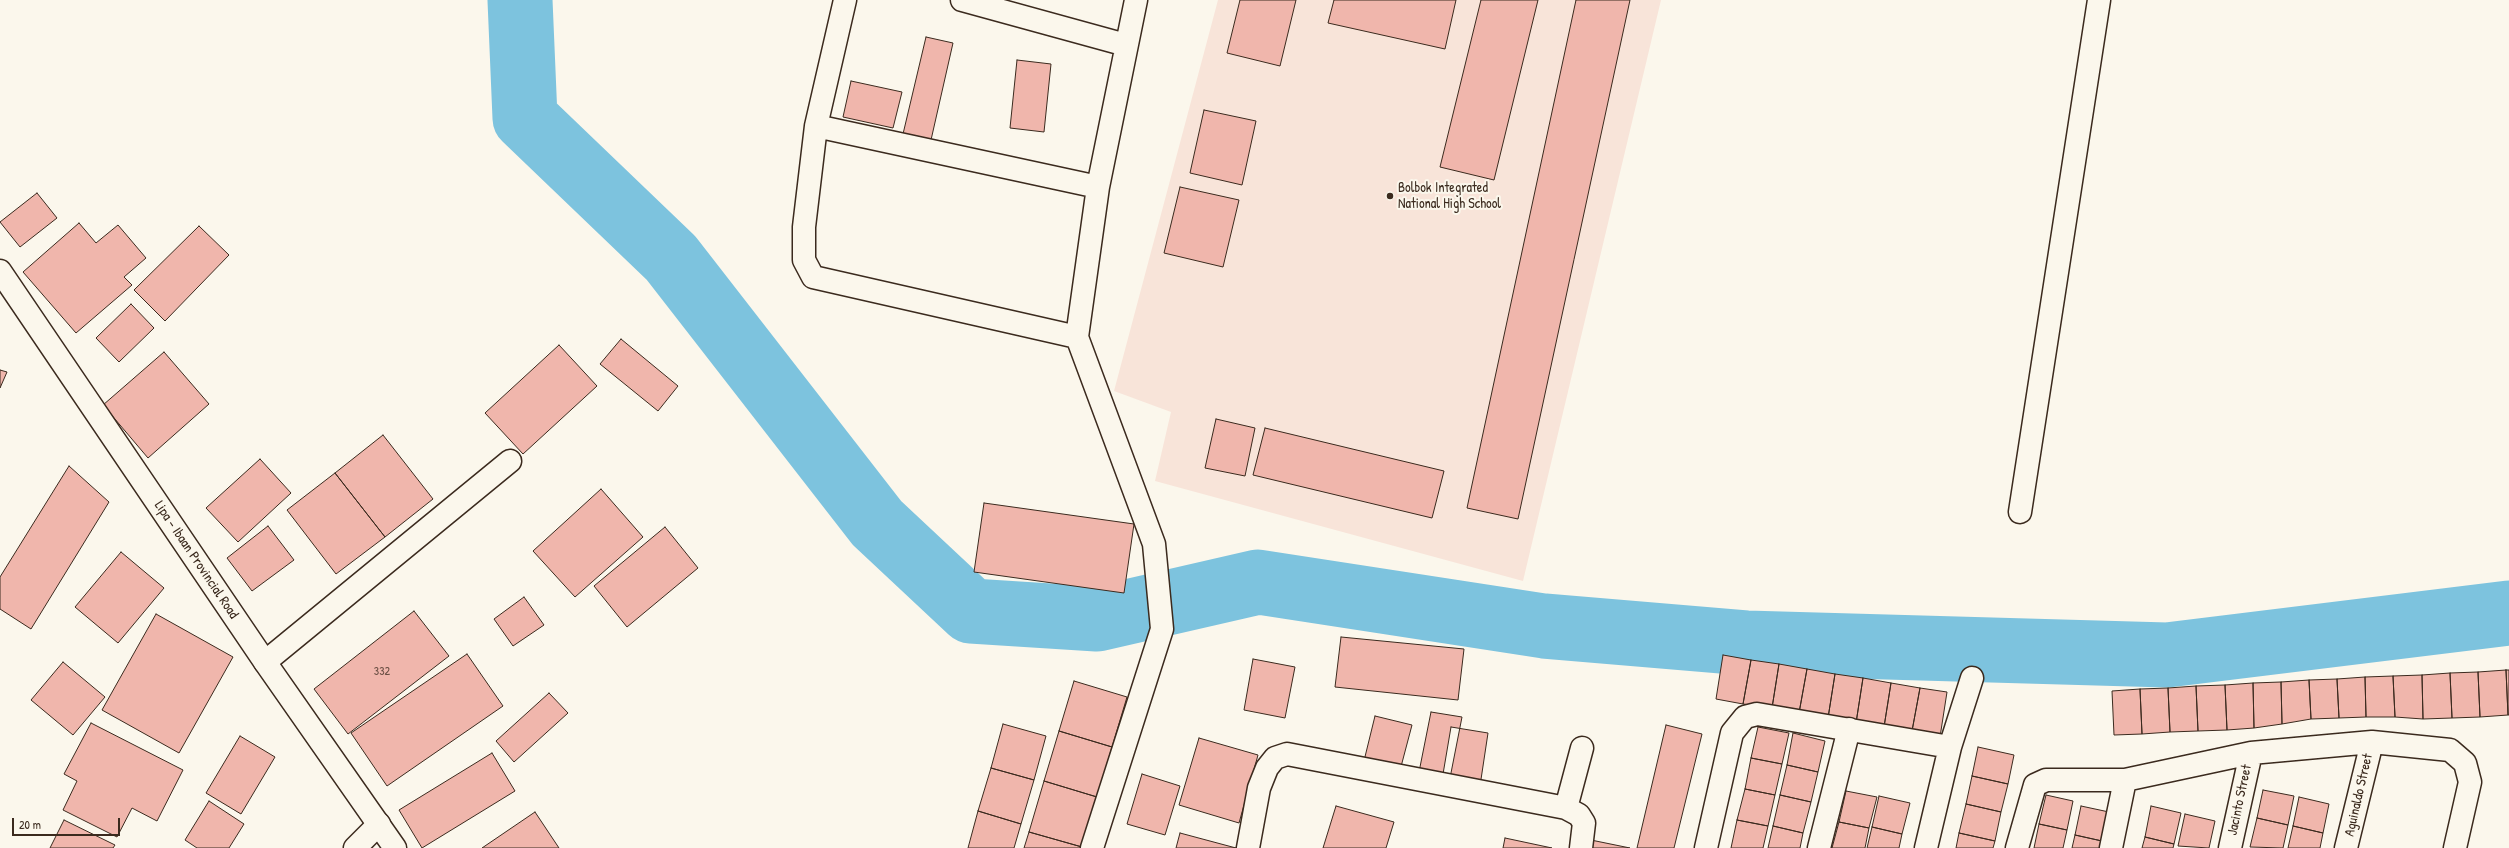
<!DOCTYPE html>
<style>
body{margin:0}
#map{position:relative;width:2509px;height:848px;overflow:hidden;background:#fbf7ec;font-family:"Patrick Hand",sans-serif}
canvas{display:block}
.scale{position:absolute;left:12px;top:818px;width:108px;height:18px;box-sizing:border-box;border:2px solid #3b2a1e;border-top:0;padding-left:5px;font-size:12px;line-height:14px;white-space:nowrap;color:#3b2a1e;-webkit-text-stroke:3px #fbf7ec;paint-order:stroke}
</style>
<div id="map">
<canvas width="2509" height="848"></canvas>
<div class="scale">20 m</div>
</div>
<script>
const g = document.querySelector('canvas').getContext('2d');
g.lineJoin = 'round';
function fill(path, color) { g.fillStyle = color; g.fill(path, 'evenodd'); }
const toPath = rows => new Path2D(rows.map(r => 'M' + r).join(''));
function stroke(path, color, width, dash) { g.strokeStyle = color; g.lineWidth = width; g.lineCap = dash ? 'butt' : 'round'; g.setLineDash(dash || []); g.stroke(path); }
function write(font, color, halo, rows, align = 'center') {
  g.font = font + ' "Patrick Hand",sans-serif'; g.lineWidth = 4; g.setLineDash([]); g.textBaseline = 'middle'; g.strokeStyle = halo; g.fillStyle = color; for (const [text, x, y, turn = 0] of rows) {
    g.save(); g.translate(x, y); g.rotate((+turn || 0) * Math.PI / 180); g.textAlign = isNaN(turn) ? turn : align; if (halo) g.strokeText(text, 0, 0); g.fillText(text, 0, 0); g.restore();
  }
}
const built = toPath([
 [1218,0,1661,0,1523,581,1155,481,1171,412,1114,391]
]);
const river = toPath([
 [520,0,525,118,671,258,877,523,971,611,1097,619,1258,582,1544,626,1746,643,2167,655,2509,613]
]);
const building = toPath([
 [1240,0,1296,0,1280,66,1227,53,1240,0],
 [1334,0,1456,0,1445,49,1328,23,1334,0],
 [1481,0,1538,0,1494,180,1440,167,1481,0],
 [1576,0,1630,0,1518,519,1467,508,1576,0],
 [926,37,953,43,931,140,903,134,926,37],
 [1017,60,1051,64,1044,132,1010,128,1017,60],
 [851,81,902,92,893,128,843,117,851,81],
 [1204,110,1256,121,1242,185,1190,173,1204,110],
 [1180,187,1239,200,1223,267,1164,253,1180,187],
 [37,193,57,218,20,247,0,222,37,193],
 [79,223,96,243,118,225,146,258,124,277,132,285,76,333,23,272,79,223],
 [199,226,229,255,165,321,134,290,199,226],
 [131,304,154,328,119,362,96,338,131,304],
 [621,339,678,386,658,411,600,364,621,339],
 [559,345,597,386,523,454,485,413,559,345],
 [164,352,209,404,148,458,103,405,164,352],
 [0,370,7,372,0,388,0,370],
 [1216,419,1255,428,1245,476,1205,468,1216,419],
 [1265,428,1444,471,1432,518,1253,475,1265,428],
 [383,435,433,499,385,537,335,473,383,435],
 [260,459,291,493,238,542,206,508,260,459],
 [69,466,109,502,31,629,0,609,0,577,69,466],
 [335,473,385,537,336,574,287,510,335,473],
 [601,489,643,537,575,597,533,551,601,489],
 [984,503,1134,524,1124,593,974,572,984,503],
 [268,526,294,560,252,591,227,558,268,526],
 [665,527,698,568,627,627,594,586,665,527],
 [121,552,164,588,118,643,75,607,121,552],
 [524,597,544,625,513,646,494,619,524,597],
 [414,611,449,656,348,734,314,689,414,611],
 [156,614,233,657,179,753,102,710,156,614],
 [1341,637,1464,649,1458,700,1335,687,1341,637],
 [467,654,503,706,387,786,351,733,467,654],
 [1723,655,1751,660,1743,704,1716,699,1723,655],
 [1253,659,1295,667,1285,718,1244,710,1253,659],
 [1751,660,1779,664,1772,708,1743,704,1751,660],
 [63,662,105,697,73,735,31,700,63,662],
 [1779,664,1807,669,1799,713,1772,708,1779,664],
 [1807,669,1835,674,1828,718,1799,713,1807,669],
 [2506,670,2508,715,2480,717,2478,672,2506,670],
 [2506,670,2509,670,2509,715,2508,715,2506,670],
 [2478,672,2480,717,2452,718,2450,673,2478,672],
 [2450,673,2452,718,2423,719,2422,675,2450,673],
 [1835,674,1863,678,1856,723,1828,718,1835,674],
 [2422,675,2423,719,2395,717,2393,676,2422,675],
 [2393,676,2395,717,2366,717,2365,677,2393,676],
 [2365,677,2366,717,2339,718,2337,679,2365,677],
 [1863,678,1891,683,1884,727,1856,723,1863,678],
 [2337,679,2339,718,2311,719,2309,680,2337,679],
 [2309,680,2311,719,2282,724,2281,682,2309,680],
 [1074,681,1127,697,1112,747,1059,731,1074,681],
 [2281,682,2282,724,2254,728,2253,683,2281,682],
 [1891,683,1920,688,1912,731,1884,727,1891,683],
 [2253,683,2254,728,2227,730,2225,685,2253,683],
 [2225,685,2227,730,2198,731,2196,686,2225,685],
 [2196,686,2198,731,2170,732,2168,688,2196,686],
 [1920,688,1947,692,1940,737,1912,731,1920,688],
 [2168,688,2170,732,2142,734,2140,689,2168,688],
 [2140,689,2142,734,2114,735,2112,691,2140,689],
 [549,693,568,713,514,762,496,741,549,693],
 [1431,712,1462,717,1450,778,1419,772,1431,712],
 [1375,716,1412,725,1398,778,1362,769,1375,716],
 [91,723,183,770,157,821,132,808,117,837,63,810,77,781,64,774,91,723],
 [1003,724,1046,736,1034,780,991,768,1003,724],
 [1666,725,1702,734,1674,848,1637,848,1666,725],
 [1451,727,1488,733,1480,786,1442,780,1451,727],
 [1758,727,1789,733,1782,764,1751,758,1758,727],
 [1059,731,1112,747,1097,797,1044,781,1059,731],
 [1793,733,1825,741,1818,772,1787,765,1793,733],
 [240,736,275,757,241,814,206,793,240,736],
 [1199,738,1258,755,1239,823,1179,805,1199,738],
 [1978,747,2014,755,2008,784,1972,776,1978,747],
 [492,753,515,791,422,848,399,810,492,753],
 [1751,758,1782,764,1775,795,1745,789,1751,758],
 [1787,765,1818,772,1811,802,1780,795,1787,765],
 [991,768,1034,780,1021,824,978,811,991,768],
 [1142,774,1180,786,1165,835,1127,824,1142,774],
 [1972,776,2008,784,2001,812,1966,804,1972,776],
 [1044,781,1097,797,1082,847,1029,832,1044,781],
 [1745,789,1775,795,1768,826,1737,820,1745,789],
 [2263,790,2294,796,2288,825,2257,818,2263,790],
 [1846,791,1877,797,1869,828,1839,822,1846,791],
 [1780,795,1811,802,1803,833,1773,826,1780,795],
 [2046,795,2073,801,2067,830,2039,824,2046,795],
 [1879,796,1910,803,1902,834,1872,827,1879,796],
 [2299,797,2329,804,2323,833,2293,826,2299,797],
 [209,801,244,824,229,848,197,848,185,840,209,801],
 [1966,804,2001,812,1995,841,1959,833,1966,804],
 [1336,806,1394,822,1386,848,1323,848,1336,806],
 [2081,806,2109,812,2102,841,2075,835,2081,806],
 [2151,806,2181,813,2174,844,2145,837,2151,806],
 [978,811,1021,824,1014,848,968,848,978,811],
 [535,812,559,848,482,848,535,812],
 [2185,814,2215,821,2209,848,2178,846,2185,814],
 [2257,818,2288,825,2283,848,2250,847,2257,818],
 [64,820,115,845,113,848,50,848,64,820],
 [1737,820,1768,826,1763,848,1731,848,1737,820],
 [1839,822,1869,828,1865,848,1832,848,1839,822],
 [2039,824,2067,830,2063,848,2034,848,2039,824],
 [1773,826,1803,833,1800,848,1768,848,1773,826],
 [2293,826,2323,833,2320,848,2288,848,2293,826],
 [1872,827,1902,834,1899,848,1867,848,1872,827],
 [1029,832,1082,847,1082,848,1024,848,1029,832],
 [1180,833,1236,848,1176,848,1180,833],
 [1959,833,1995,841,1993,848,1956,848,1959,833],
 [2075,835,2102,841,2100,848,2072,848,2075,835],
 [2145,837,2174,844,2173,848,2142,848,2145,837],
 [1505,838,1552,848,1503,848,1505,838],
 [1586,839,1630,848,1584,848,1586,839]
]);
const street = toPath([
 [845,0,816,126,804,227,804,260,813,277,1077,337],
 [962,0,1126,45],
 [816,126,1098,187],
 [2020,512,2099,0],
 [265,662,510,461],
 [1566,808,1582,748],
 [355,848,379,824],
 [1092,848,1162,629,1154,544,1077,337,1098,187,1136,0],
 [1248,848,1259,788,1267,768,1275,758,1287,754,1566,808,1579,815,1584,823,1581,848],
 [1706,848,1732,733,1745,717,1757,714,1950,747],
 [1819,848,1849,729],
 [1926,848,1950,747,1972,678],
 [2017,848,2035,785,2046,780,2125,780,2251,753,2372,742,2450,750,2465,763,2470,782,2455,848],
 [2111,848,2125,780],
 [2230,848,2251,753],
 [2346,848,2372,742]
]);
const secondary = toPath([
 [0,271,265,662,395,848]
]);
const markers = [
 [1390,196,4,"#3b2a1e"]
];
const numberNames = [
 ["332",382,672]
];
const poiNames = [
 ["Bolbok Integrated",1398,188],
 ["National High School",1398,204]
];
const streetNames = [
 ["Lipa - Ibaan Provincial Road",196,560,56],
 ["Aguinaldo Street",2359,795,-77],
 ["Jacinto Street",2240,800,-78]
];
fill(built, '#f8e4d9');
stroke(river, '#7dc3de', 65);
fill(building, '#f0b6ac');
stroke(building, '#3b2a1e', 1);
stroke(street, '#3b2a1e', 25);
stroke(secondary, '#3b2a1e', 25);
stroke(street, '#fbf7ec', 22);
stroke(secondary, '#fbf7ec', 22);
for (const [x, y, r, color] of markers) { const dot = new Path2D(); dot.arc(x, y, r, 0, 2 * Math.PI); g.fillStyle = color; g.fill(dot); stroke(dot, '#fbf7ec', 1.5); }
write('12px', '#684d42', null, numberNames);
write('14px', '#3b2a1e', '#fbf7ec', poiNames, 'left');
write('14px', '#3b2a1e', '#fbf7ec', streetNames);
</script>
